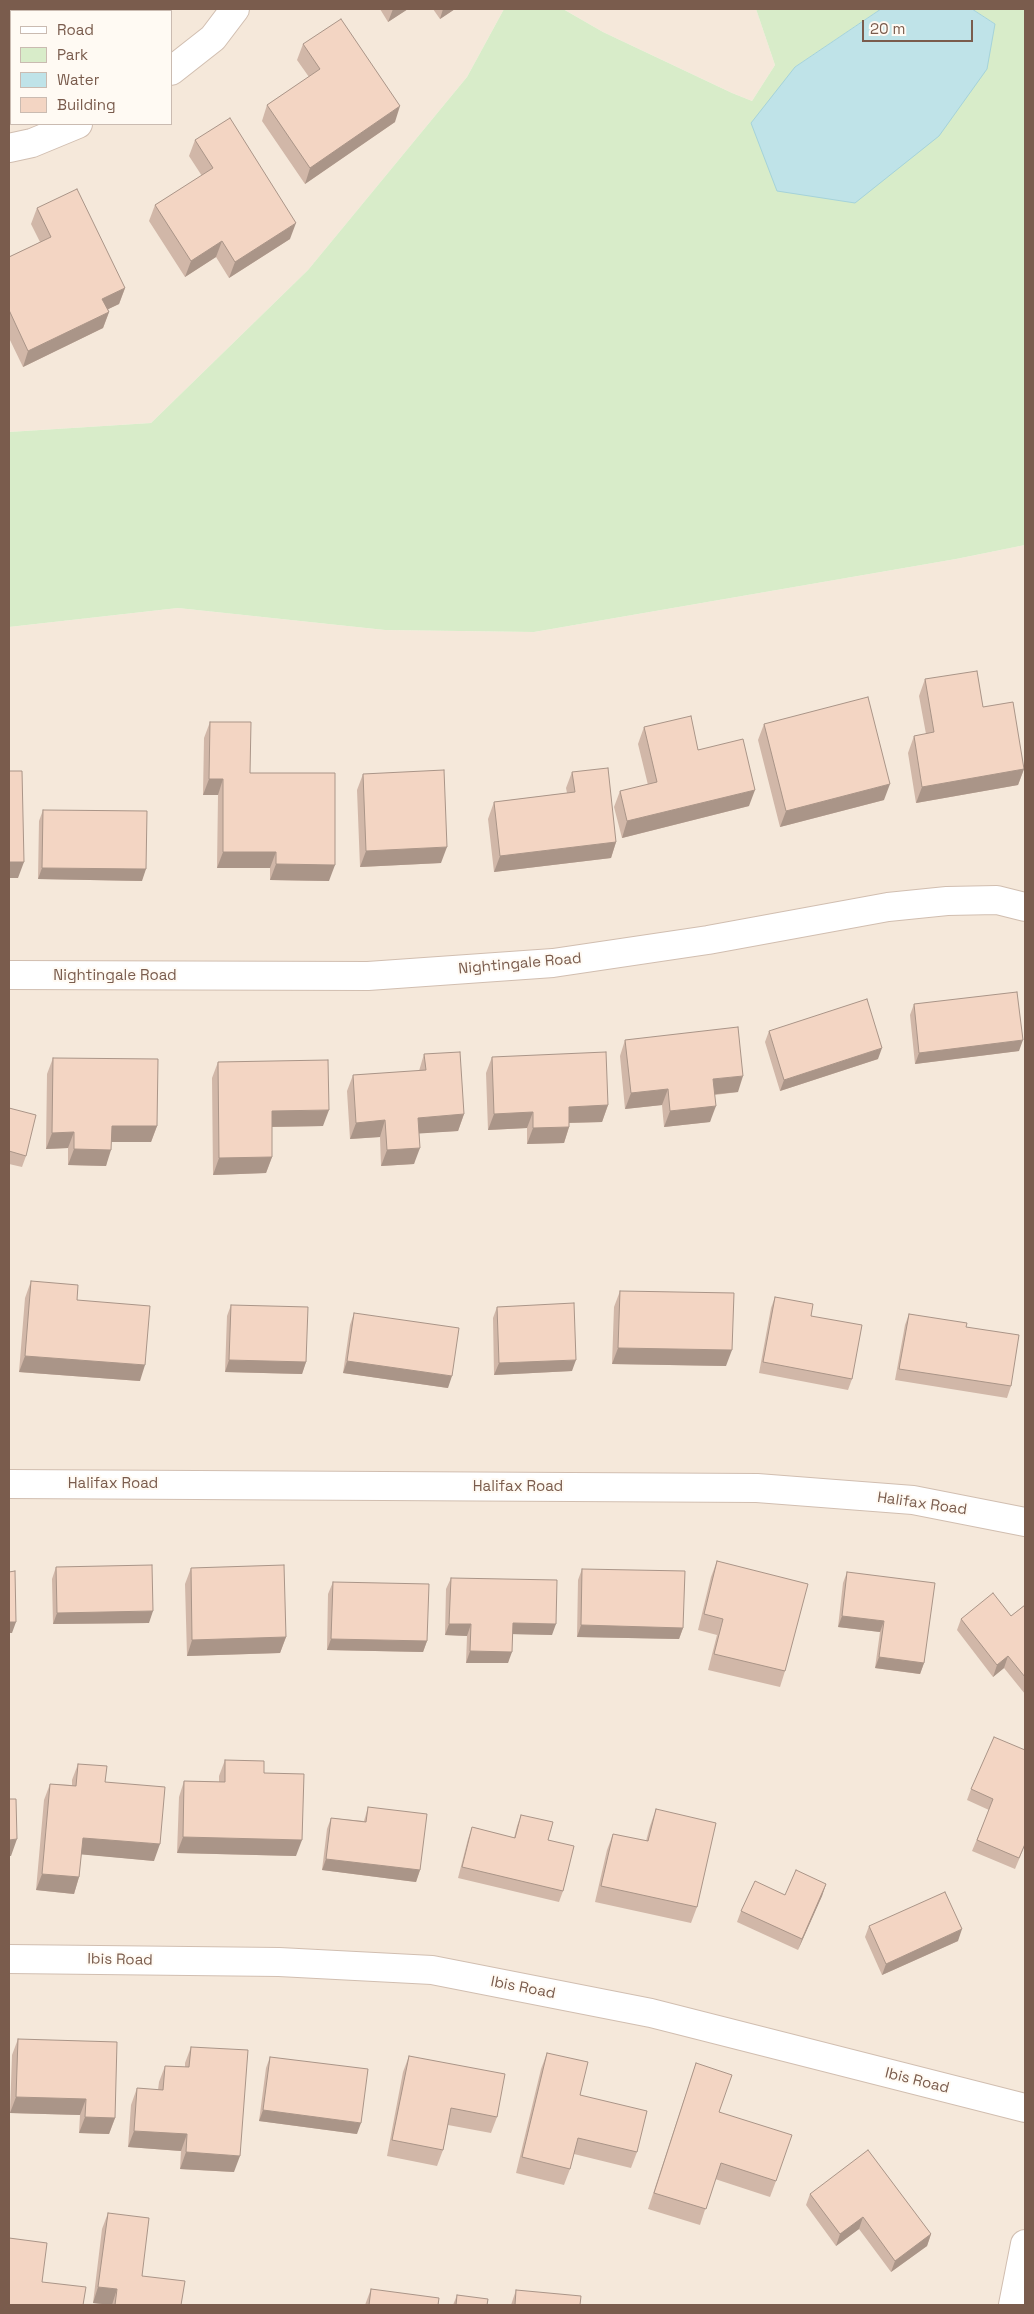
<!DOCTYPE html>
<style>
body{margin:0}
#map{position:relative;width:1034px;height:2314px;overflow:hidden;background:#fdf6ec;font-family:"Space Grotesk",sans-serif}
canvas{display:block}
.frame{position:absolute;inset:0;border:10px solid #7a5c4d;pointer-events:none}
.legend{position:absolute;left:10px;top:10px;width:162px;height:115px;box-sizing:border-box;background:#fffaf3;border:1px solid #cabbb1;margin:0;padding:6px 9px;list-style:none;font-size:15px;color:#7a5c4d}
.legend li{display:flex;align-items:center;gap:10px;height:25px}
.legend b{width:25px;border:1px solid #cabbb1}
.scale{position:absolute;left:862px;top:20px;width:111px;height:22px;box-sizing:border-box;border:2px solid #7a5c4d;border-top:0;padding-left:6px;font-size:15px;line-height:18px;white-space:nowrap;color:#7a5c4d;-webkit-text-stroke:4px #fffaf3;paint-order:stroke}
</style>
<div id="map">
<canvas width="1034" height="2314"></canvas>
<div class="frame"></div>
<ul class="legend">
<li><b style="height:6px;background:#fff"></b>Road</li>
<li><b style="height:14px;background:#d8ecc9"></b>Park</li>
<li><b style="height:14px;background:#bfe3e8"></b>Water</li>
<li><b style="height:14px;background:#f3d5c3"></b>Building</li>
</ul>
<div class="scale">20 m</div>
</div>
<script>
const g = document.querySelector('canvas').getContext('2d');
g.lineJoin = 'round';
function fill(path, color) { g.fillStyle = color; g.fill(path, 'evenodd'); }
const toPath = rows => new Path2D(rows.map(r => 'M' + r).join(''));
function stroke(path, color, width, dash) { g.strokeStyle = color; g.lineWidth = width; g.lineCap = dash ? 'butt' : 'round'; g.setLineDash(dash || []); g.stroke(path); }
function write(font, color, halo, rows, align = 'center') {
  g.font = font + ' "Space Grotesk",sans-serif'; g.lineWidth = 4; g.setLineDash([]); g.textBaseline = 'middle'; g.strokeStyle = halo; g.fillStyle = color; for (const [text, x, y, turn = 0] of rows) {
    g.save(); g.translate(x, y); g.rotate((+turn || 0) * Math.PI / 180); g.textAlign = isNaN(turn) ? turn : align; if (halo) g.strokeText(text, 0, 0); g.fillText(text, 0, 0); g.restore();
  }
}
const residential = toPath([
 [9,9,504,9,467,77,308,270,151,423,9,432],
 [11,11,171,11,171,124,11,124],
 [563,9,756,9,775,65,752,101,732,93,603,32],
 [1025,545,1025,2305,9,2305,9,627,178,608,385,630,534,632,956,559]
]);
const green = toPath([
 [504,9,563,9,603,32,732,93,752,101,775,65,756,9,881,9,795,67,995,24,972,9,1025,9,1025,545,956,559,534,632,385,630,178,608,9,627,9,432,151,423,308,270,467,77]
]);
const water = toPath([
 [881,9,972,9,995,24,987,69,939,136,855,203,777,191,751,123,795,67,881,9]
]);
const street = toPath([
 [171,71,213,38,235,9],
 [9,148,32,143,78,124],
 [9,975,368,976,553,963,708,940,888,907,947,901,997,900,1025,907],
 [9,1484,757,1488,913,1500,1025,1522],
 [9,1959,279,1962,432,1970,651,2013,1025,2108],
 [1013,2305,1025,2244]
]);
const wall = toPath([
 [9,9,117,9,115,11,11,11,11,19,9,17],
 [380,9,408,9,388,22],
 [433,9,455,9,440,19],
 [303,44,395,122,305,184,262,121,267,105,309,77,297,60],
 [195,140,290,239,229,278,216,257,185,277,149,221,155,205,202,176,189,156],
 [37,208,125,288,119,304,108,309,109,312,103,328,23,367,9,338,9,257,40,242,31,224],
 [925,679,983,707,1024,769,1018,785,916,803,908,753,914,736,926,734,919,696],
 [210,722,250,773,329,881,270,880,270,868,217,868,218,795,203,795,204,738],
 [764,724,884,800,780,827,758,740],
 [644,727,698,750,749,806,622,838,614,807,620,791,648,785,638,744],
 [572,772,616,842,611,858,494,872,488,819,494,802,567,793,566,788],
 [363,774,441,863,360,867,357,790],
 [43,810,142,881,38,879,39,821],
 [914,1004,1019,1051,915,1064,910,1015],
 [769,1031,878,1059,780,1091,765,1042],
 [625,1040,738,1092,715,1095,710,1122,664,1127,662,1105,625,1109,620,1056],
 [424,1054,464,1114,458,1131,419,1133,414,1164,381,1166,380,1137,350,1139,347,1091,353,1075,419,1071],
 [492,1057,608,1105,602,1122,569,1123,569,1127,564,1143,527,1144,527,1128,488,1130,486,1073],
 [53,1058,157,1126,151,1142,111,1142,106,1166,68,1165,68,1148,46,1149,47,1074],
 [218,1062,323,1126,272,1127,272,1157,266,1173,213,1175,212,1078],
 [9,1108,26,1156,22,1167,9,1164],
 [31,1281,77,1300,140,1381,19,1372,25,1298],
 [620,1291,726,1366,612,1364,614,1307],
 [775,1297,811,1316,852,1379,848,1390,759,1373,771,1308],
 [231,1305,306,1362,302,1374,225,1372,227,1316],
 [497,1307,572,1371,494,1375,493,1318],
 [354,1313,448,1388,343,1373,350,1325],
 [909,1314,966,1327,1011,1386,1007,1398,895,1380,905,1325],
 [717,1561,785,1671,780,1687,708,1670,717,1635,698,1630,711,1577],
 [56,1567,149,1623,53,1624,52,1579],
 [191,1568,286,1637,280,1653,187,1656,185,1584],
 [582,1569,683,1628,679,1639,577,1637,578,1580],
 [847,1572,924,1663,920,1674,875,1668,880,1632,838,1627,843,1583],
 [451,1578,552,1635,513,1634,508,1663,466,1663,467,1636,445,1635,446,1589],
 [333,1582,427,1641,423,1652,327,1650,328,1594],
 [1025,1605,1025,1694,1004,1668,993,1677,957,1630,961,1619,1011,1616],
 [1025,1750,1025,1845,1015,1869,972,1851,989,1810,967,1800,971,1789],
 [225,1760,296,1856,177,1853,179,1797,184,1781,219,1782,219,1776],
 [78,1764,105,1782,154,1861,81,1854,79,1877,74,1894,36,1890,44,1800,50,1784,72,1785,72,1780],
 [368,1807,420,1870,416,1882,322,1870,327,1829,331,1818,364,1821],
 [656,1809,697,1907,691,1923,595,1902,607,1850,613,1834,646,1841,650,1826],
 [521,1815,548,1840,563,1891,559,1902,458,1878,468,1839,472,1827,514,1838,517,1826],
 [826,1884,822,1896,798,1950,737,1922,741,1911,785,1895],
 [869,1926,958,1941,882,1975,865,1937],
 [18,2039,115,2118,109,2134,79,2133,80,2115,10,2113,12,2055],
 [191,2047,234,2172,180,2169,181,2151,128,2147,131,2105,137,2088,158,2090,159,2082,165,2066,185,2067,185,2063],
 [547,2053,580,2095,637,2152,631,2168,574,2154,570,2169,564,2185,516,2173,541,2069],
 [409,2056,497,2117,491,2133,448,2125,443,2150,437,2166,387,2156,403,2072],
 [270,2057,357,2134,259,2121,266,2068],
 [696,2063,719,2112,776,2181,770,2197,715,2179,700,2225,648,2209],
 [810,2194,931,2234,927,2246,891,2272,859,2229,836,2246,806,2205],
 [108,2213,142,2276,181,2305,111,2305,93,2303,102,2229],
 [371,2289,438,2305,365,2305],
 [516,2290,515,2305,511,2305],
 [457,2295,487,2305,453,2305]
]);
const shadedWall = toPath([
 [110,9,117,9,115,11,108,11],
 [393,9,408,9,388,22],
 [443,9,455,9,440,19],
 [400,106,395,122,305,184,310,168],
 [296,223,290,239,229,278,235,262],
 [222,241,216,257,185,277,191,261],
 [125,288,119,304,96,315,102,299],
 [109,312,103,328,23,367,28,351],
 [1024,769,1018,785,916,803,922,787],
 [209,779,223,779,218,795,203,795],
 [890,784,884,800,780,827,786,811],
 [755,790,749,806,622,838,627,821],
 [616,842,611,858,494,872,500,856],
 [447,847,441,863,360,867,366,851],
 [223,852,276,852,270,868,217,868],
 [9,862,24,862,18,878,9,878],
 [276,864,335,865,329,881,270,880],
 [42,868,146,869,142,881,38,879],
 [1023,1040,1019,1051,915,1064,919,1053],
 [882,1048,878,1059,780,1091,784,1080],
 [743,1076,738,1092,707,1095,713,1079],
 [668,1089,662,1105,625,1109,631,1093],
 [608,1105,602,1122,563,1123,569,1107],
 [716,1106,710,1122,664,1127,670,1111],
 [329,1110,323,1126,266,1127,272,1111],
 [533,1112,527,1128,488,1130,494,1114],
 [464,1114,458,1131,412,1134,418,1118],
 [385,1120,380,1137,350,1139,356,1123],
 [112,1126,157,1126,151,1142,106,1142],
 [569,1127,564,1143,527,1144,533,1128],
 [74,1132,68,1148,46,1149,52,1133],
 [420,1148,414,1164,381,1166,387,1150],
 [74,1149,111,1150,106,1166,68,1165],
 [272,1157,266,1173,213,1175,219,1158],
 [618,1348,732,1350,726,1366,612,1364],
 [25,1356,145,1365,140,1381,19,1372],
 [229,1360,306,1362,302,1374,225,1372],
 [576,1360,572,1371,494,1375,499,1363],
 [347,1361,452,1376,448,1388,343,1373],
 [153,1611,149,1623,53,1624,57,1613],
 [842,1616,884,1621,880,1632,838,1627],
 [9,1622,16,1622,12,1633,9,1633],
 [513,1623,556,1624,552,1635,509,1634],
 [449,1624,471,1624,467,1636,445,1635],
 [581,1625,683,1628,679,1639,577,1637],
 [286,1637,280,1653,187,1656,192,1640],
 [331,1639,427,1641,423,1652,327,1650],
 [470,1651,512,1652,508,1663,466,1663],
 [1008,1656,1004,1668,993,1677,997,1665],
 [879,1657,924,1663,920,1674,875,1668],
 [183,1837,302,1840,296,1856,177,1853],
 [83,1838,160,1844,154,1861,77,1854],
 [17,1839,11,1856,9,1856,9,1840],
 [326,1859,420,1870,416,1882,322,1870],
 [42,1874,79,1877,74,1894,36,1890],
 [826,1884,822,1896,798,1950,802,1939],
 [962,1929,958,1941,882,1975,886,1964],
 [16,2097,86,2099,80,2115,10,2113],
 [263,2110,361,2123,357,2134,259,2121],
 [85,2117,115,2118,109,2134,79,2133],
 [134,2131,187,2134,181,2151,128,2147],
 [186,2152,240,2156,234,2172,180,2169],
 [863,2217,859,2229,836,2246,840,2234],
 [931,2234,927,2246,891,2272,895,2261],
 [98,2287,117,2289,112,2305,93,2303]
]);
const building = toPath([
 [25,9,110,9,108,11,28,11,25,9],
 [341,19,400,106,310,168,267,105,320,69,303,44,341,19],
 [230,118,296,223,235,262,222,241,191,261,155,205,213,168,195,140,230,118],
 [77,189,125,288,102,299,109,312,28,351,9,310,9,257,51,237,37,208,77,189],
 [977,671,983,707,1013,702,1024,769,922,787,914,736,934,732,925,679,977,671],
 [868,697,890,784,786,811,764,724,868,697],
 [691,716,698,750,743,739,755,790,627,821,620,791,657,782,644,727,691,716],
 [210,722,251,722,250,773,335,773,335,865,276,864,276,852,223,852,223,779,209,779,210,722],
 [608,768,616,842,500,856,494,802,575,792,572,772,608,768],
 [444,770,447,847,366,851,363,774,444,770],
 [9,771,22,771,24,862,9,862,9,771],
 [43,810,147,811,146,869,42,868,43,810],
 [1017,992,1023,1040,919,1053,914,1004,1017,992],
 [867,999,882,1048,784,1080,769,1031,867,999],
 [738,1027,743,1076,713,1079,716,1106,670,1111,668,1089,631,1093,625,1040,738,1027],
 [460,1052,464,1114,418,1118,420,1148,387,1150,385,1120,356,1123,353,1075,426,1070,424,1054,460,1052],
 [606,1052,608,1105,569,1107,569,1127,533,1128,533,1112,494,1114,492,1057,606,1052],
 [53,1058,158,1059,157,1126,112,1126,111,1150,74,1149,74,1132,52,1133,53,1058],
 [328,1060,329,1110,272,1111,272,1157,219,1158,218,1062,328,1060],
 [9,1108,36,1115,26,1156,9,1151,9,1108],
 [31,1281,78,1285,77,1300,150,1306,145,1365,25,1356,31,1281],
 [620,1291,734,1293,732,1350,618,1348,620,1291],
 [775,1297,813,1304,811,1316,862,1325,852,1379,763,1362,775,1297],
 [574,1303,576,1360,499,1363,497,1307,574,1303],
 [231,1305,308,1307,306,1362,229,1360,231,1305],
 [354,1313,459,1328,452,1376,347,1361,354,1313],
 [909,1314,967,1323,966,1327,1019,1335,1011,1386,899,1369,909,1314],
 [717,1561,808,1584,785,1671,714,1654,723,1619,704,1614,717,1561],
 [152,1565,153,1611,57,1613,56,1567,152,1565],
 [284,1565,286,1637,192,1640,191,1568,284,1565],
 [582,1569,685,1571,683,1628,581,1625,582,1569],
 [15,1571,16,1622,9,1622,9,1572,15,1571],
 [847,1572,935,1583,924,1663,879,1657,884,1621,842,1616,847,1572],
 [451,1578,557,1580,556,1624,513,1623,512,1652,470,1651,471,1624,449,1624,451,1578],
 [333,1582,429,1584,427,1641,331,1639,333,1582],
 [993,1593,1011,1616,1025,1605,1025,1677,1008,1656,997,1665,961,1619,993,1593],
 [994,1737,1025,1750,1025,1844,1019,1858,977,1840,993,1799,971,1789,994,1737],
 [225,1760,264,1761,264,1773,304,1774,302,1840,183,1837,184,1781,225,1782,225,1760],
 [78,1764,107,1766,105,1782,165,1787,160,1844,83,1838,79,1877,42,1874,50,1784,76,1786,78,1764],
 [9,1799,16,1799,17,1839,9,1840,9,1799],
 [368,1807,427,1814,420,1870,326,1859,331,1818,366,1822,368,1807],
 [656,1809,716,1823,697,1907,601,1886,613,1834,648,1841,656,1809],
 [521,1815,553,1822,548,1840,574,1846,563,1891,462,1867,472,1827,515,1838,521,1815],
 [796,1870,826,1884,802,1939,741,1911,755,1881,785,1895,796,1870],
 [945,1892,962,1929,886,1964,869,1926,945,1892],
 [18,2039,117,2042,115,2118,85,2117,86,2099,16,2097,18,2039],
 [191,2047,248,2050,240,2156,186,2152,187,2134,134,2131,137,2088,163,2090,165,2066,189,2067,191,2047],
 [547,2053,588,2062,580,2095,647,2111,637,2152,578,2138,570,2169,522,2157,547,2053],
 [409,2056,505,2074,497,2117,451,2108,443,2150,392,2140,409,2056],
 [270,2057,368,2069,361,2123,263,2110,270,2057],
 [696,2063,732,2075,719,2112,792,2135,776,2181,721,2163,706,2209,654,2193,696,2063],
 [868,2150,931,2234,895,2261,863,2217,840,2234,810,2194,868,2150],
 [108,2213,149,2218,142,2276,185,2281,181,2305,115,2305,117,2289,98,2287,108,2213],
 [9,2238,47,2243,42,2282,86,2287,83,2305,9,2305,9,2238],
 [371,2289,439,2298,438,2305,369,2305,371,2289],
 [516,2290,581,2296,580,2305,515,2305,516,2290],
 [457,2295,488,2299,487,2305,456,2305,457,2295]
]);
const streetNames = [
 ["Nightingale Road",520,964,-5],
 ["Nightingale Road",115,976],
 ["Halifax Road",113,1484],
 ["Halifax Road",518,1487],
 ["Halifax Road",922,1504,8],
 ["Ibis Road",120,1960,1],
 ["Ibis Road",523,1988,11],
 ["Ibis Road",917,2081,14]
];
fill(residential, '#f5e8da');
fill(green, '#d8ecc9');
fill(water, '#bfe3e8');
stroke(water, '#a5d3da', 1);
stroke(street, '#d1beb0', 30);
stroke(street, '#fff', 28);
fill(wall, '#d1b7a8');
fill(shadedWall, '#aa9588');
fill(building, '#f3d5c3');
stroke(building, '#aa9588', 1);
write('15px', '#7a5c4d', '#fffaf3', streetNames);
</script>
